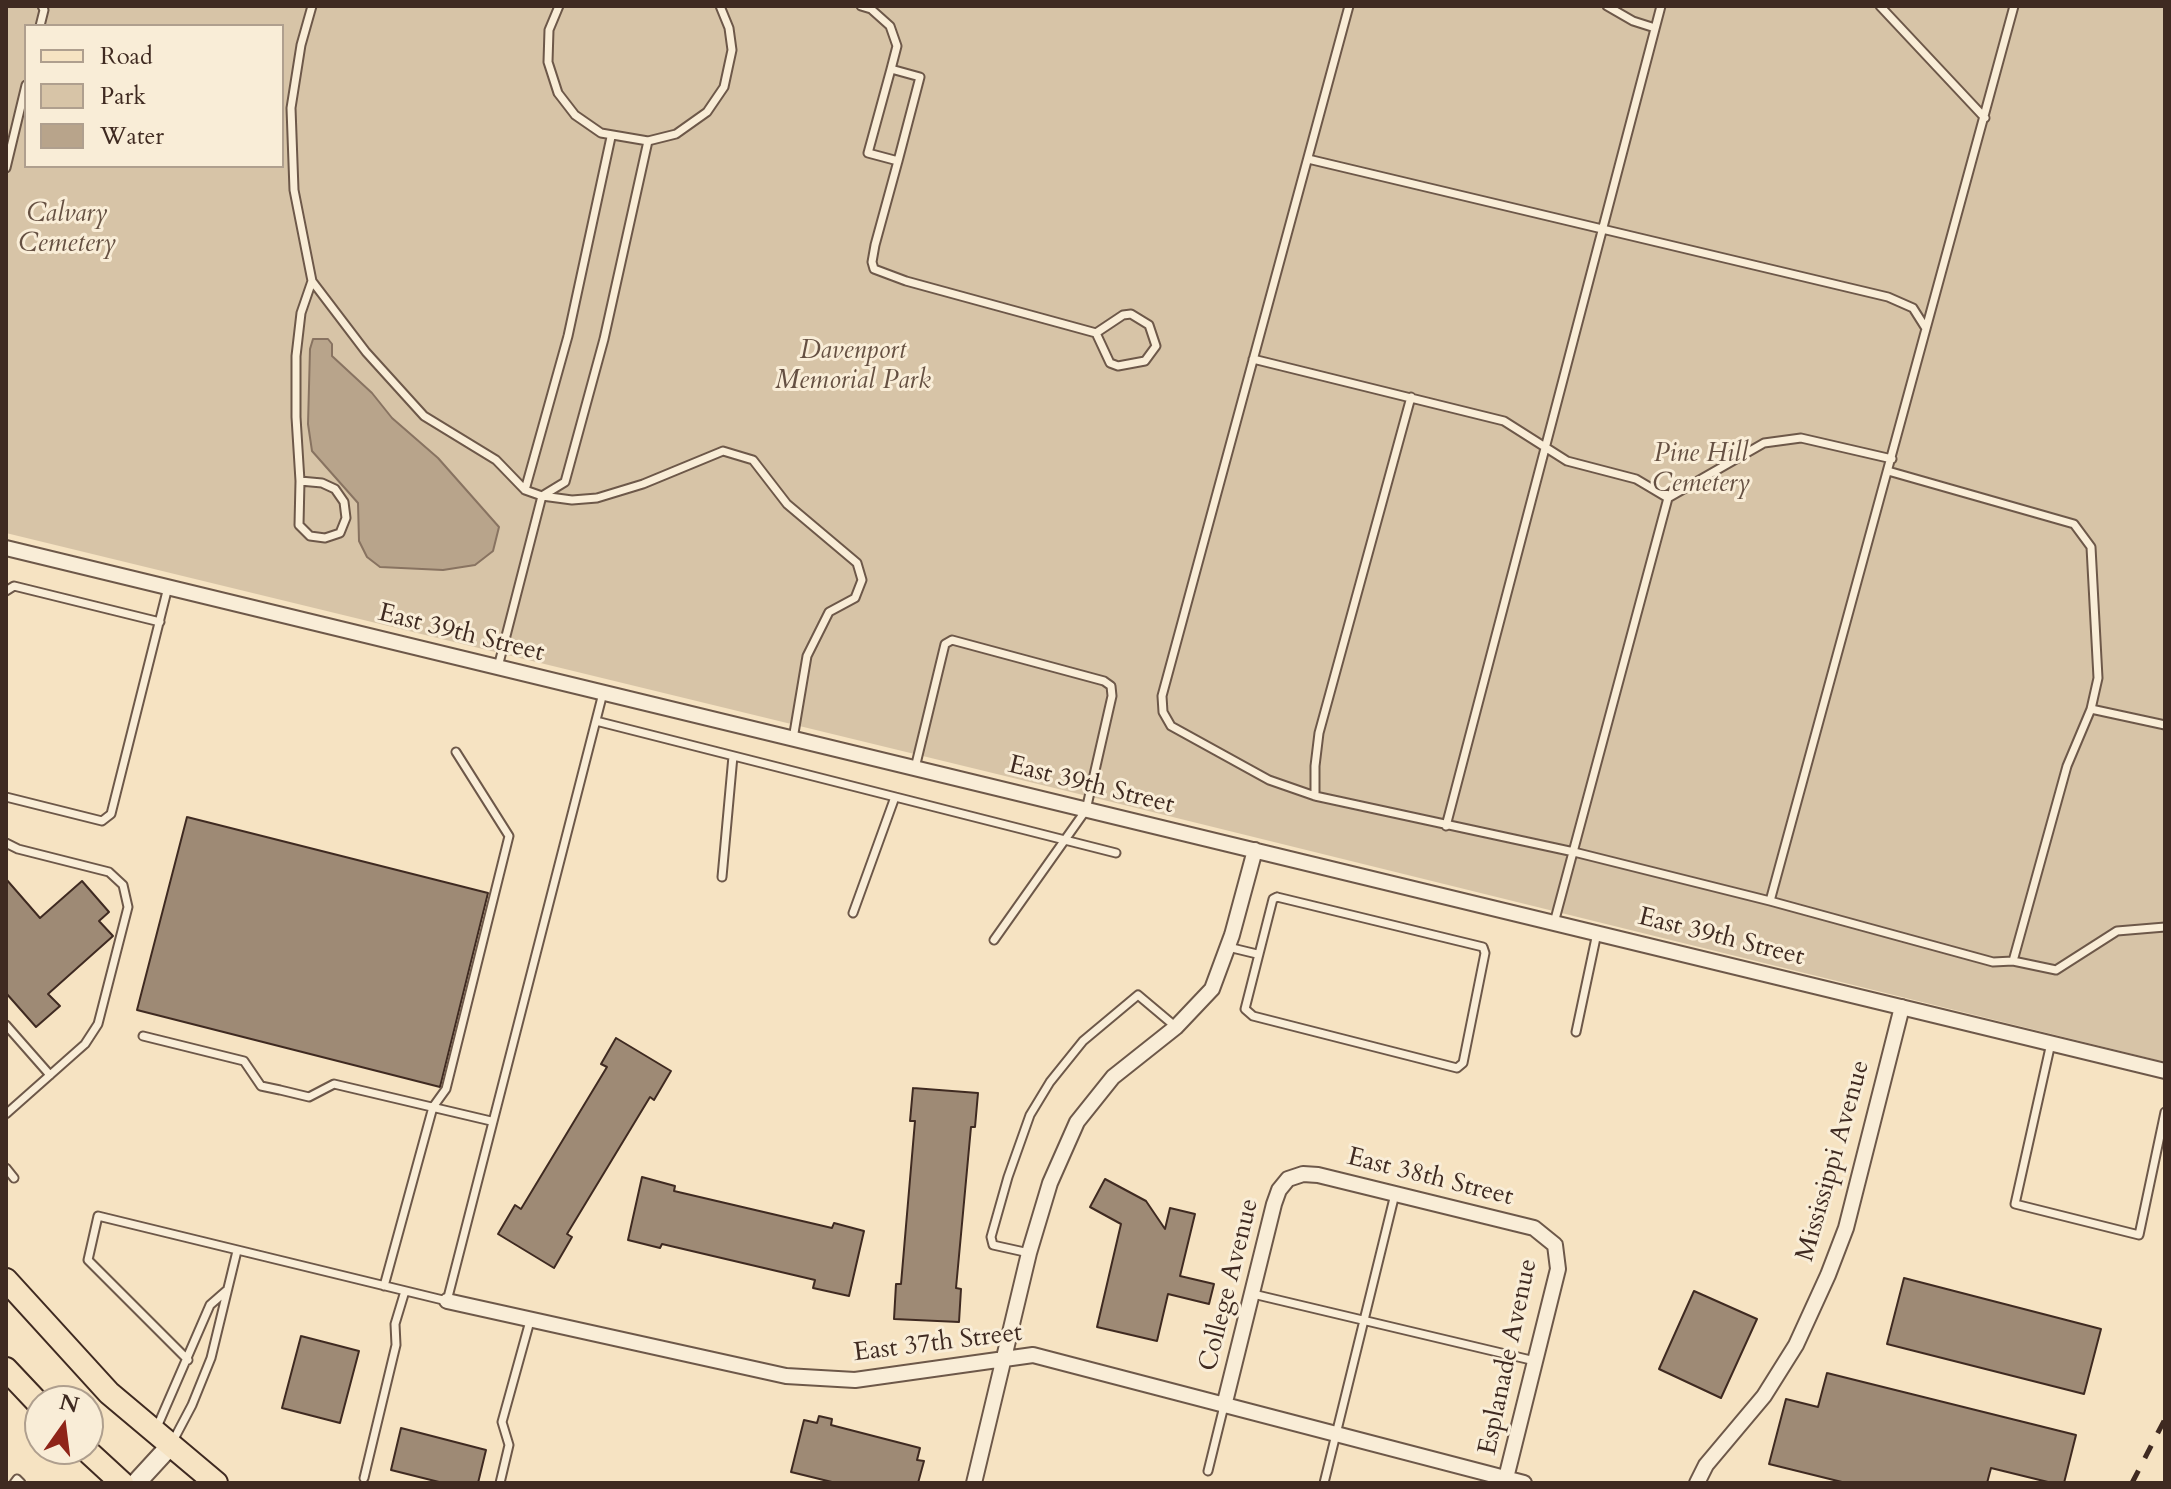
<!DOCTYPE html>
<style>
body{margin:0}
#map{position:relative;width:2171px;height:1489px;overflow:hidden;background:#f6e3c2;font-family:Cardo,serif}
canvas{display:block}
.frame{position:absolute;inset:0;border:8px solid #3f2a21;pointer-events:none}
.legend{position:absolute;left:24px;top:24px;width:260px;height:144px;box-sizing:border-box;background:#f9edd7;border:2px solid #af9f8e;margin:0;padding:10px 14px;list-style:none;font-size:24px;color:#3f2a21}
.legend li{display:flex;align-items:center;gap:16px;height:40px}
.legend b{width:40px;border:2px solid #af9f8e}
.north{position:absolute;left:24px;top:1385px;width:80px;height:80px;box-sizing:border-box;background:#f9edd7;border:2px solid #af9f8e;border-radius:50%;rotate:14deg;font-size:22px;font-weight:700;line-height:32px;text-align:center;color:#3f2a21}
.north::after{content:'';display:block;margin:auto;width:28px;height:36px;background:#8f2418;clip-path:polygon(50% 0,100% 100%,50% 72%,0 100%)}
</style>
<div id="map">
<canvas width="2171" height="1489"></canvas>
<div class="frame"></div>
<ul class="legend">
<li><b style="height:10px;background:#f6e3c2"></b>Road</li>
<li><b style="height:22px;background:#d7c4a7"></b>Park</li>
<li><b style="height:22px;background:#b8a48b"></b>Water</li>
</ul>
<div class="north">N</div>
</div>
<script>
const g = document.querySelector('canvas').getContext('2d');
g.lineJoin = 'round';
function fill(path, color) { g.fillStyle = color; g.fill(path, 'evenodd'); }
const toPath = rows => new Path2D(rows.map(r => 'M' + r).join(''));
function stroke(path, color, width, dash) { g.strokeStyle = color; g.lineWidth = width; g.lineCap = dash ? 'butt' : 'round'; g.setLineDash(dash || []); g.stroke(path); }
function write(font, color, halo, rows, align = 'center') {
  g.font = font + ' Cardo,serif'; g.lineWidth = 6; g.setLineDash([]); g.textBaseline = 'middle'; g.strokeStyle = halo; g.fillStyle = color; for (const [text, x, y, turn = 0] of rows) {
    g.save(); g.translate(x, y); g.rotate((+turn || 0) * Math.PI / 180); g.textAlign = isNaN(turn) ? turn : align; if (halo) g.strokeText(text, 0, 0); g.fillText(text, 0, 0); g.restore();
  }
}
const green = toPath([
 [6,6,2165,6,2165,1062,1116,803,6,533],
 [26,26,282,26,282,166,26,166]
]);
const water = toPath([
 [313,339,328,339,332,344,332,356,372,393,392,418,438,458,499,527,493,551,475,565,443,570,380,567,367,557,359,541,358,503,312,451,308,424,310,349,313,339]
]);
const building = toPath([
 [187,817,488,893,440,1087,137,1010,187,817],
 [6,879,40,918,82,881,109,912,99,921,113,936,48,994,60,1006,36,1027,6,993,6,879],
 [616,1038,671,1071,654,1100,650,1097,567,1234,572,1237,554,1268,498,1234,515,1205,521,1209,607,1067,601,1064,616,1038],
 [913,1088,978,1093,975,1127,971,1127,956,1288,961,1289,959,1322,894,1319,896,1284,901,1284,915,1121,910,1121,913,1088],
 [642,1177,675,1186,674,1191,832,1228,834,1223,864,1231,849,1296,813,1288,815,1280,662,1244,660,1248,628,1240,642,1177],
 [1105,1179,1146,1201,1165,1229,1170,1208,1195,1214,1180,1276,1214,1284,1209,1304,1168,1294,1157,1341,1097,1327,1121,1224,1090,1207,1105,1179],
 [1904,1278,2101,1329,2084,1394,1887,1344,1904,1278],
 [1694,1291,1757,1319,1721,1398,1659,1369,1694,1291],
 [301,1336,359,1351,340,1423,282,1408,301,1336],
 [1827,1373,2076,1435,2064,1483,2052,1483,1991,1468,1987,1483,1846,1483,1769,1464,1786,1399,1818,1407,1827,1373],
 [819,1416,832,1419,831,1425,920,1448,917,1460,924,1461,918,1483,836,1483,791,1472,804,1420,817,1423,819,1416],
 [401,1428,486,1450,478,1483,443,1483,391,1470,401,1428]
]);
const service = toPath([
 [312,6,301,45,291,108,294,190,312,281,366,352,424,416,496,460,525,490,542,496,565,482,604,339,648,141],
 [559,6,549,30,548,62,558,93,575,115,601,133,648,141,676,134,707,112,724,87,732,50,729,28,720,6],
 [861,6,871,9,890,26,897,46,891,69],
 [1349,6,1162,696,1163,712,1171,726,1269,780,1315,796,1574,852,1770,901,1993,962,2013,961,2067,766,2091,709,2098,678,2091,547,2074,524,1888,471],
 [1607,6,1633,21,1655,28],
 [1880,6,1985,118],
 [40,26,44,10,42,6],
 [891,69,920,77,898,161,868,153,891,69],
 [1308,159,1888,297,1913,308,1925,327],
 [898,161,875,245,872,262,874,269,906,281,1096,333,1123,315,1131,314,1149,325,1156,346,1145,361,1118,366,1110,363,1096,333],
 [6,168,26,85],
 [1253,359,1504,421,1567,461,1636,479,1668,498,1764,443,1801,438,1892,459],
 [300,481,296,417,296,356,301,313,312,281],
 [300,481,322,483,335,489,344,502,346,518,340,533,325,538,310,536,299,525,300,481],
 [525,490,568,336,611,137],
 [6,591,14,586,160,622],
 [498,667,542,496,572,500,597,498,643,484,723,451,753,460,787,504,857,563,862,580,855,598,829,612,807,656,793,739],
 [2091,709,2165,725],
 [596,721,1116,853],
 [915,768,945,644,952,640,1104,681,1111,686,1112,696,1086,810,994,940],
 [1315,796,1315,766,1319,733,1411,397],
 [6,797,102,821,111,814,168,587],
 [1446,826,1661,6],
 [6,843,18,849,109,872,123,885,128,907,98,1024,85,1044,6,1114],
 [722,877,733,756],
 [1277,897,1483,947,1485,953,1463,1063,1457,1068,1253,1016,1245,1009,1273,899,1277,897],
 [1770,901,2014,6],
 [853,913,895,797],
 [1554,923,1668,498],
 [1228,947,1257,954],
 [2013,961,2056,970,2117,931,2165,927],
 [6,1025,50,1075],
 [1576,1032,1597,933],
 [143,1036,244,1061,261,1086,280,1090,309,1097,334,1084,491,1121],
 [2051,1043,2015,1204,2139,1235,2165,1112],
 [6,1168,14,1178],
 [1029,1253,993,1245,991,1237,1008,1177,1030,1115,1050,1082,1083,1041,1138,995,1176,1027],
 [384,1286,433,1107,446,1089,509,836,456,752],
 [1253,1294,1535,1361],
 [188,1360,88,1260,98,1216,447,1301,603,693],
 [157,1427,210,1305,226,1291],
 [173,1441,192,1405,211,1358,237,1251],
 [1208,1471,1224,1406],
 [364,1478,396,1345,395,1324,405,1291],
 [14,1483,17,1479,21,1483],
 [500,1483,509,1445,502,1422,530,1321],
 [1324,1483,1395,1194]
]);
const minor = toPath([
 [6,548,2165,1071],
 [447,1301,786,1376,855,1380,1033,1355,1524,1483],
 [1224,1406,1274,1204,1279,1190,1288,1179,1303,1174,1318,1175,1534,1228,1555,1245,1558,1269,1506,1478],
 [974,1483,1029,1253,1050,1183,1077,1122,1113,1077,1176,1027,1212,989,1232,935,1255,850],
 [1697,1483,1706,1465,1764,1396,1796,1345,1828,1275,1846,1228,1902,1007]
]);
const tertiary = toPath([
 [136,1483,170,1446]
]);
const primary = toPath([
 [6,1280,109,1393,216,1483],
 [6,1369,40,1405],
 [85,1449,122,1483]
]);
const rail = toPath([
 [2132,1483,2165,1419]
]);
const parkNames = [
 ["Calvary",67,215],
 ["Cemetery",67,245],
 ["Davenport",853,352],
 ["Memorial Park",853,382],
 ["Pine Hill",1701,455],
 ["Cemetery",1701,485]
];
const streetNames = [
 ["East 39th Street",461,634,14],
 ["East 39th Street",1091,786,14],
 ["East 39th Street",1721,938,14],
 ["Mississippi Avenue",1834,1161,-74],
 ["East 38th Street",1430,1178,14],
 ["College Avenue",1230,1285,-76],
 ["East 37th Street",938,1344,-7],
 ["Esplanade Avenue",1509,1357,-78]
];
fill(green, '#d7c4a7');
fill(water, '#b8a48b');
stroke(water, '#887361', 2);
fill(building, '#9e8a75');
stroke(building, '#3f2a21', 2);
stroke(service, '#6d5849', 11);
stroke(minor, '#6d5849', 18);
stroke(tertiary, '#6d5849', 22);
stroke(primary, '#3f2a21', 26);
stroke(service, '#f9edd7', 7);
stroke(minor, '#f9edd7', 14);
stroke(tertiary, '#f9edd7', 18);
stroke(primary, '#f6e3c2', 22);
stroke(rail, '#3f2a21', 5, [14, 14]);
write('italic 26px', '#655042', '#f9edd7', parkNames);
write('26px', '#3f2a21', '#f9edd7', streetNames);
</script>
